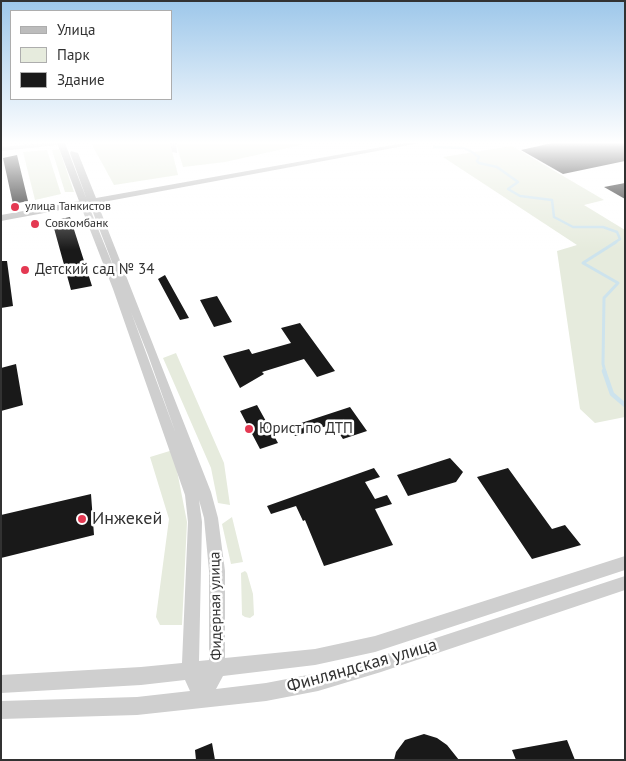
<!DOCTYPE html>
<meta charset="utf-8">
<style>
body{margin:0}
#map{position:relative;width:626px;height:761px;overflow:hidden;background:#fff;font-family:"PT Sans",sans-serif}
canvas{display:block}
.frame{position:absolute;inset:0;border:2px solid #323232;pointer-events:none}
.legend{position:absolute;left:10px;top:10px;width:162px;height:90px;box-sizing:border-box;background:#fff;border:1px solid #adadad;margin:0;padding:6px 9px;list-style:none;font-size:15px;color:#323232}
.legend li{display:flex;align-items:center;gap:10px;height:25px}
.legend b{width:25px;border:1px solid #adadad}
</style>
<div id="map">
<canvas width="626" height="761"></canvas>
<div class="frame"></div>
<ul class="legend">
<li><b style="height:6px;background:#bcbcbc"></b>Улица</li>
<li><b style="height:14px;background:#e6ebdd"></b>Парк</li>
<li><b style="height:14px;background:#191919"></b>Здание</li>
</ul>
</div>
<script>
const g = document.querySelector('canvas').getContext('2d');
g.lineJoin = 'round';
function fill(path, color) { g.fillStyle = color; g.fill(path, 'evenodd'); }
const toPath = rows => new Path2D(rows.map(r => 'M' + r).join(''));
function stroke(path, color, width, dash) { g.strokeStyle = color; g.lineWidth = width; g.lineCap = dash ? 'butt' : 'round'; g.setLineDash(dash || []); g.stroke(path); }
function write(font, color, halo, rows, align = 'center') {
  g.font = font + ' "PT Sans",sans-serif'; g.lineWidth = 5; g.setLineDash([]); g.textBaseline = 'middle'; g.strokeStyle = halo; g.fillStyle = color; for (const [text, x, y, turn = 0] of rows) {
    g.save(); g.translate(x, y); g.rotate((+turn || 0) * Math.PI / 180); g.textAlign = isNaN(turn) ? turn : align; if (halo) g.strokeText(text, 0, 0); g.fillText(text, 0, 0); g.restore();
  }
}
const green = toPath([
 [91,143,170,143,178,175,114,185],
 [176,143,310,143,225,162,183,167],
 [512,146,604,200,584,205,625,230,625,417,595,423,580,409,557,251,577,245,443,157],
 [59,149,74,192,65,192,52,150],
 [47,150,61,194,35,200,23,152],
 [176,353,224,463,230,505,218,503,211,468,163,358],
 [173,450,187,522,182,625,160,625,156,617,169,519,150,457],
 [232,517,243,562,231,564,222,524],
 [245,571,247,573,253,594,254,615,250,618,245,617,242,615,241,573]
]);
const streamFar2 = toPath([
 [434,147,464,148,472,152,479,157,477,161,479,163,497,167,518,182,508,189,520,196,552,200,554,217,573,227,603,227,617,232,620,239,614,243]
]);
const streamFar1 = toPath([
 [605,372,603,364,604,298,618,283,583,263,616,242]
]);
const stream = toPath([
 [604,371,612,394,625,405]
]);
const building = toPath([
 [552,143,625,143,625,161,563,174,521,150],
 [17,155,28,201,13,204,3,158],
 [625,183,625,199,604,187],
 [70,217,92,286,71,290,52,221],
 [1,261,7,261,13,306,1,308],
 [165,275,189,318,180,320,158,279],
 [217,296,232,322,214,327,200,300],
 [300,323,335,371,317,377,304,359,262,372,264,374,240,388,223,356,249,349,252,354,291,343,281,328],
 [16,364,23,405,1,411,1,368],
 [257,405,278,443,260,449,240,411],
 [350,407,367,431,343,439,333,424,295,436,289,427],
 [450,458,463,472,456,482,408,496,397,475],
 [374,468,380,477,365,482,375,499,387,495,392,504,375,509,393,545,324,566,305,520,303,521,296,506,271,514,267,506],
 [508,468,552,529,565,525,581,545,532,559,477,477],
 [91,494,94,535,1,558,1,515],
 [424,734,437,738,447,745,459,760,394,760,396,752,405,740],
 [567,740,575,760,516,760,512,750],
 [212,743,215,760,196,760,195,750]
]);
const minor = toPath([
 [44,143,61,143,59,145,1,151,1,147,44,143],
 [170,143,176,143,177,153,172,152,170,143]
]);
const tertiary = toPath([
 [90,200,97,202,211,492,218,518,225,571,225,658,315,649,375,636,625,556,625,570,375,652,315,665,223,676,216,689,266,683,318,673,381,656,625,576,625,590,381,672,318,691,266,701,137,715,1,719,1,701,137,697,190,691,185,680,141,685,1,693,1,675,141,667,182,663,188,522,185,495,113,289,80,204,84,202,88,204,118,278,89,202,90,200],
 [131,312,148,355,176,434,131,312],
 [199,500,204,518,209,571,209,660,199,661,202,522,199,500]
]);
const secondary = toPath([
 [57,143,65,143,87,200,70,153,71,151,78,153,96,198,404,143,420,143,1,221,1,215,79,201,57,143]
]);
const markers = [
 [15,207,5,"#e43952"],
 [35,224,5,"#e43952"],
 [25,270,5,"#e43952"],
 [249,429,5,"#e43952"],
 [82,519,5,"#e43952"]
];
const farPoinames = [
 ["улица Танкистов",25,207],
 ["Совкомбанк",45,224]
];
const poiNames = [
 ["Детский сад № 34",35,270],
 ["Юрист по ДТП",259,429]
];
const streetNames = [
 ["Фидерная улица",216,606,-91]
];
const nearPoinames = [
 ["Инжекей",92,519]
];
const nearStreetnames = [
 ["Финляндская улица",362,666,-16]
];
fill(green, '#e6ebdd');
stroke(streamFar2, '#cde3ed', 2.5);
stroke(streamFar1, '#cde3ed', 3);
stroke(stream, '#cde3ed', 4.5);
fill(building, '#191919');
fill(minor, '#cfcfcf');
fill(tertiary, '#cfcfcf');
fill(secondary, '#bcbcbc');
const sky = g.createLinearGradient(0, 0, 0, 250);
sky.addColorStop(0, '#9dc7ea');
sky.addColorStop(0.57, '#fff');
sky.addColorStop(1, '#ffffff00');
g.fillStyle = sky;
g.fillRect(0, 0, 626, 250);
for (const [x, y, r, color] of markers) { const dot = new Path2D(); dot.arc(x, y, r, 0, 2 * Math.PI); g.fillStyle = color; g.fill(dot); stroke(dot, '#fff', 2); }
write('12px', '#323232', '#fff', farPoinames, 'left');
write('15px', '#323232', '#fff', poiNames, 'left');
write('15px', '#323232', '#fff', streetNames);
write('18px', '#323232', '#fff', nearPoinames, 'left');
write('18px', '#323232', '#fff', nearStreetnames);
</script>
